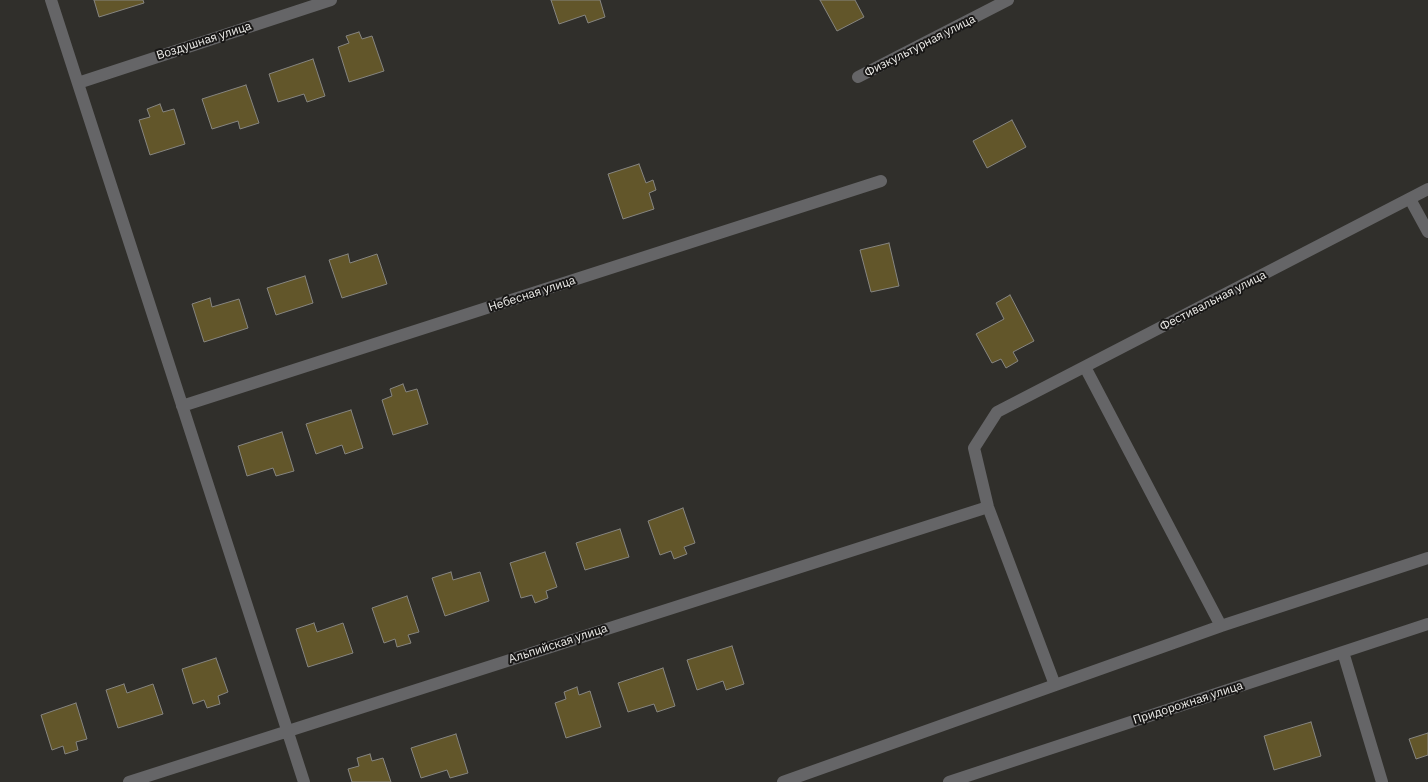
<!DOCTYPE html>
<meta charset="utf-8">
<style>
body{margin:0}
canvas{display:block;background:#302f2b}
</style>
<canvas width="1428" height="782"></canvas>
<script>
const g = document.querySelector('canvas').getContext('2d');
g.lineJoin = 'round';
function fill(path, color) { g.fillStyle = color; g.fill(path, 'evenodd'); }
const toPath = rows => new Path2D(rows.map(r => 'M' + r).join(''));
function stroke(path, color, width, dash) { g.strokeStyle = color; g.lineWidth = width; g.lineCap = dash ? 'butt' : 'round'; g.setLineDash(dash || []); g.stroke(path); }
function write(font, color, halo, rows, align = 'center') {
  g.font = font + ' "IBM Plex Sans",sans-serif'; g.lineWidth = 4; g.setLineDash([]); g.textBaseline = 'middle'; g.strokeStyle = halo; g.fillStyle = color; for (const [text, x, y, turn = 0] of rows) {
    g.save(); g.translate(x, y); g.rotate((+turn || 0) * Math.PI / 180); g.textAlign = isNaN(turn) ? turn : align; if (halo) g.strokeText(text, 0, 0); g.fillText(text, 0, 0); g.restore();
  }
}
const building = toPath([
 [94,0,143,0,144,3,99,17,94,0],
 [551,0,600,0,605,17,588,23,585,15,559,24,551,0],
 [820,0,855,0,864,17,837,31,820,0],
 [359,32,362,39,372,36,384,71,349,82,338,47,349,43,346,36,359,32],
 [313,59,325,96,307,102,304,94,278,102,269,74,313,59],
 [246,85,259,123,240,129,238,121,212,129,202,99,246,85],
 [160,104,163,112,174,109,185,144,150,155,139,120,150,117,147,109,160,104],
 [1012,120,1026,147,987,168,973,141,1012,120],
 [639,164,646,183,653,180,656,190,649,193,654,209,623,219,608,174,639,164],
 [889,243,899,286,871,292,860,250,889,243],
 [348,254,350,263,377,254,387,284,342,298,329,260,348,254],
 [305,276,313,303,276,315,267,288,305,276],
 [1010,295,1034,341,1013,352,1018,361,1006,368,1001,359,992,363,976,334,1004,319,996,303,1010,295],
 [210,298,212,307,239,299,248,328,204,342,192,304,210,298],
 [403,384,406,392,417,389,428,424,393,435,382,400,392,396,390,389,403,384],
 [351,410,363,448,345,454,342,445,316,454,306,424,351,410],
 [282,432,294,471,276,476,273,468,247,476,238,446,282,432],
 [683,508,695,543,684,547,687,554,674,559,671,551,660,555,648,521,683,508],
 [620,529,629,557,585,570,576,543,620,529],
 [545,552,557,587,546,591,548,598,535,603,532,595,521,598,510,563,545,552],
 [451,572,453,580,480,572,489,601,445,616,432,578,451,572],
 [407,596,419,632,408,635,411,643,397,647,395,639,384,643,372,608,407,596],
 [314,623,317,632,343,623,353,653,308,667,296,629,314,623],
 [732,646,744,684,726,690,723,681,697,690,687,660,732,646],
 [216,658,228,692,218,696,220,704,207,708,204,700,193,704,182,669,216,658],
 [663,668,675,706,657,712,654,704,628,712,618,683,663,668],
 [124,684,127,693,153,684,163,714,118,728,106,690,124,684],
 [577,687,579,695,590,691,601,727,566,738,555,703,566,699,564,692,577,687],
 [76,703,87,739,76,742,78,750,65,754,63,746,52,750,41,715,76,703],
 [1311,722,1321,756,1274,770,1264,736,1311,722],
 [1428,733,1428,755,1416,759,1409,739,1428,733],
 [456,734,468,773,450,778,447,770,421,778,411,748,456,734],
 [370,754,372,761,383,758,391,782,352,782,348,769,359,766,357,758,370,754]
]);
const minor = toPath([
 [51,0,304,782],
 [858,77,1008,0],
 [78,83,331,0],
 [1410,199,1428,232],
 [1085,367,1221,626],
 [182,406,881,181],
 [1343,652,1382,782],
 [1055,685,988,507,974,448,997,412,1428,189],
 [129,782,988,507],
 [783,782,1221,626,1428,558],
 [949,782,1428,624]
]);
const streetNames = [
 ["Воздушная улица",204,41,-18],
 ["Физкультурная улица",920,46,-27],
 ["Небесная улица",532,294,-18],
 ["Фестивальная улица",1213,301,-27],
 ["Альпийская улица",558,644,-18],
 ["Придорожная улица",1188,703,-18]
];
fill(building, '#62562a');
stroke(building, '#868580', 1);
stroke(minor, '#656567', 12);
write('12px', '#edece9', '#181716', streetNames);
</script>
